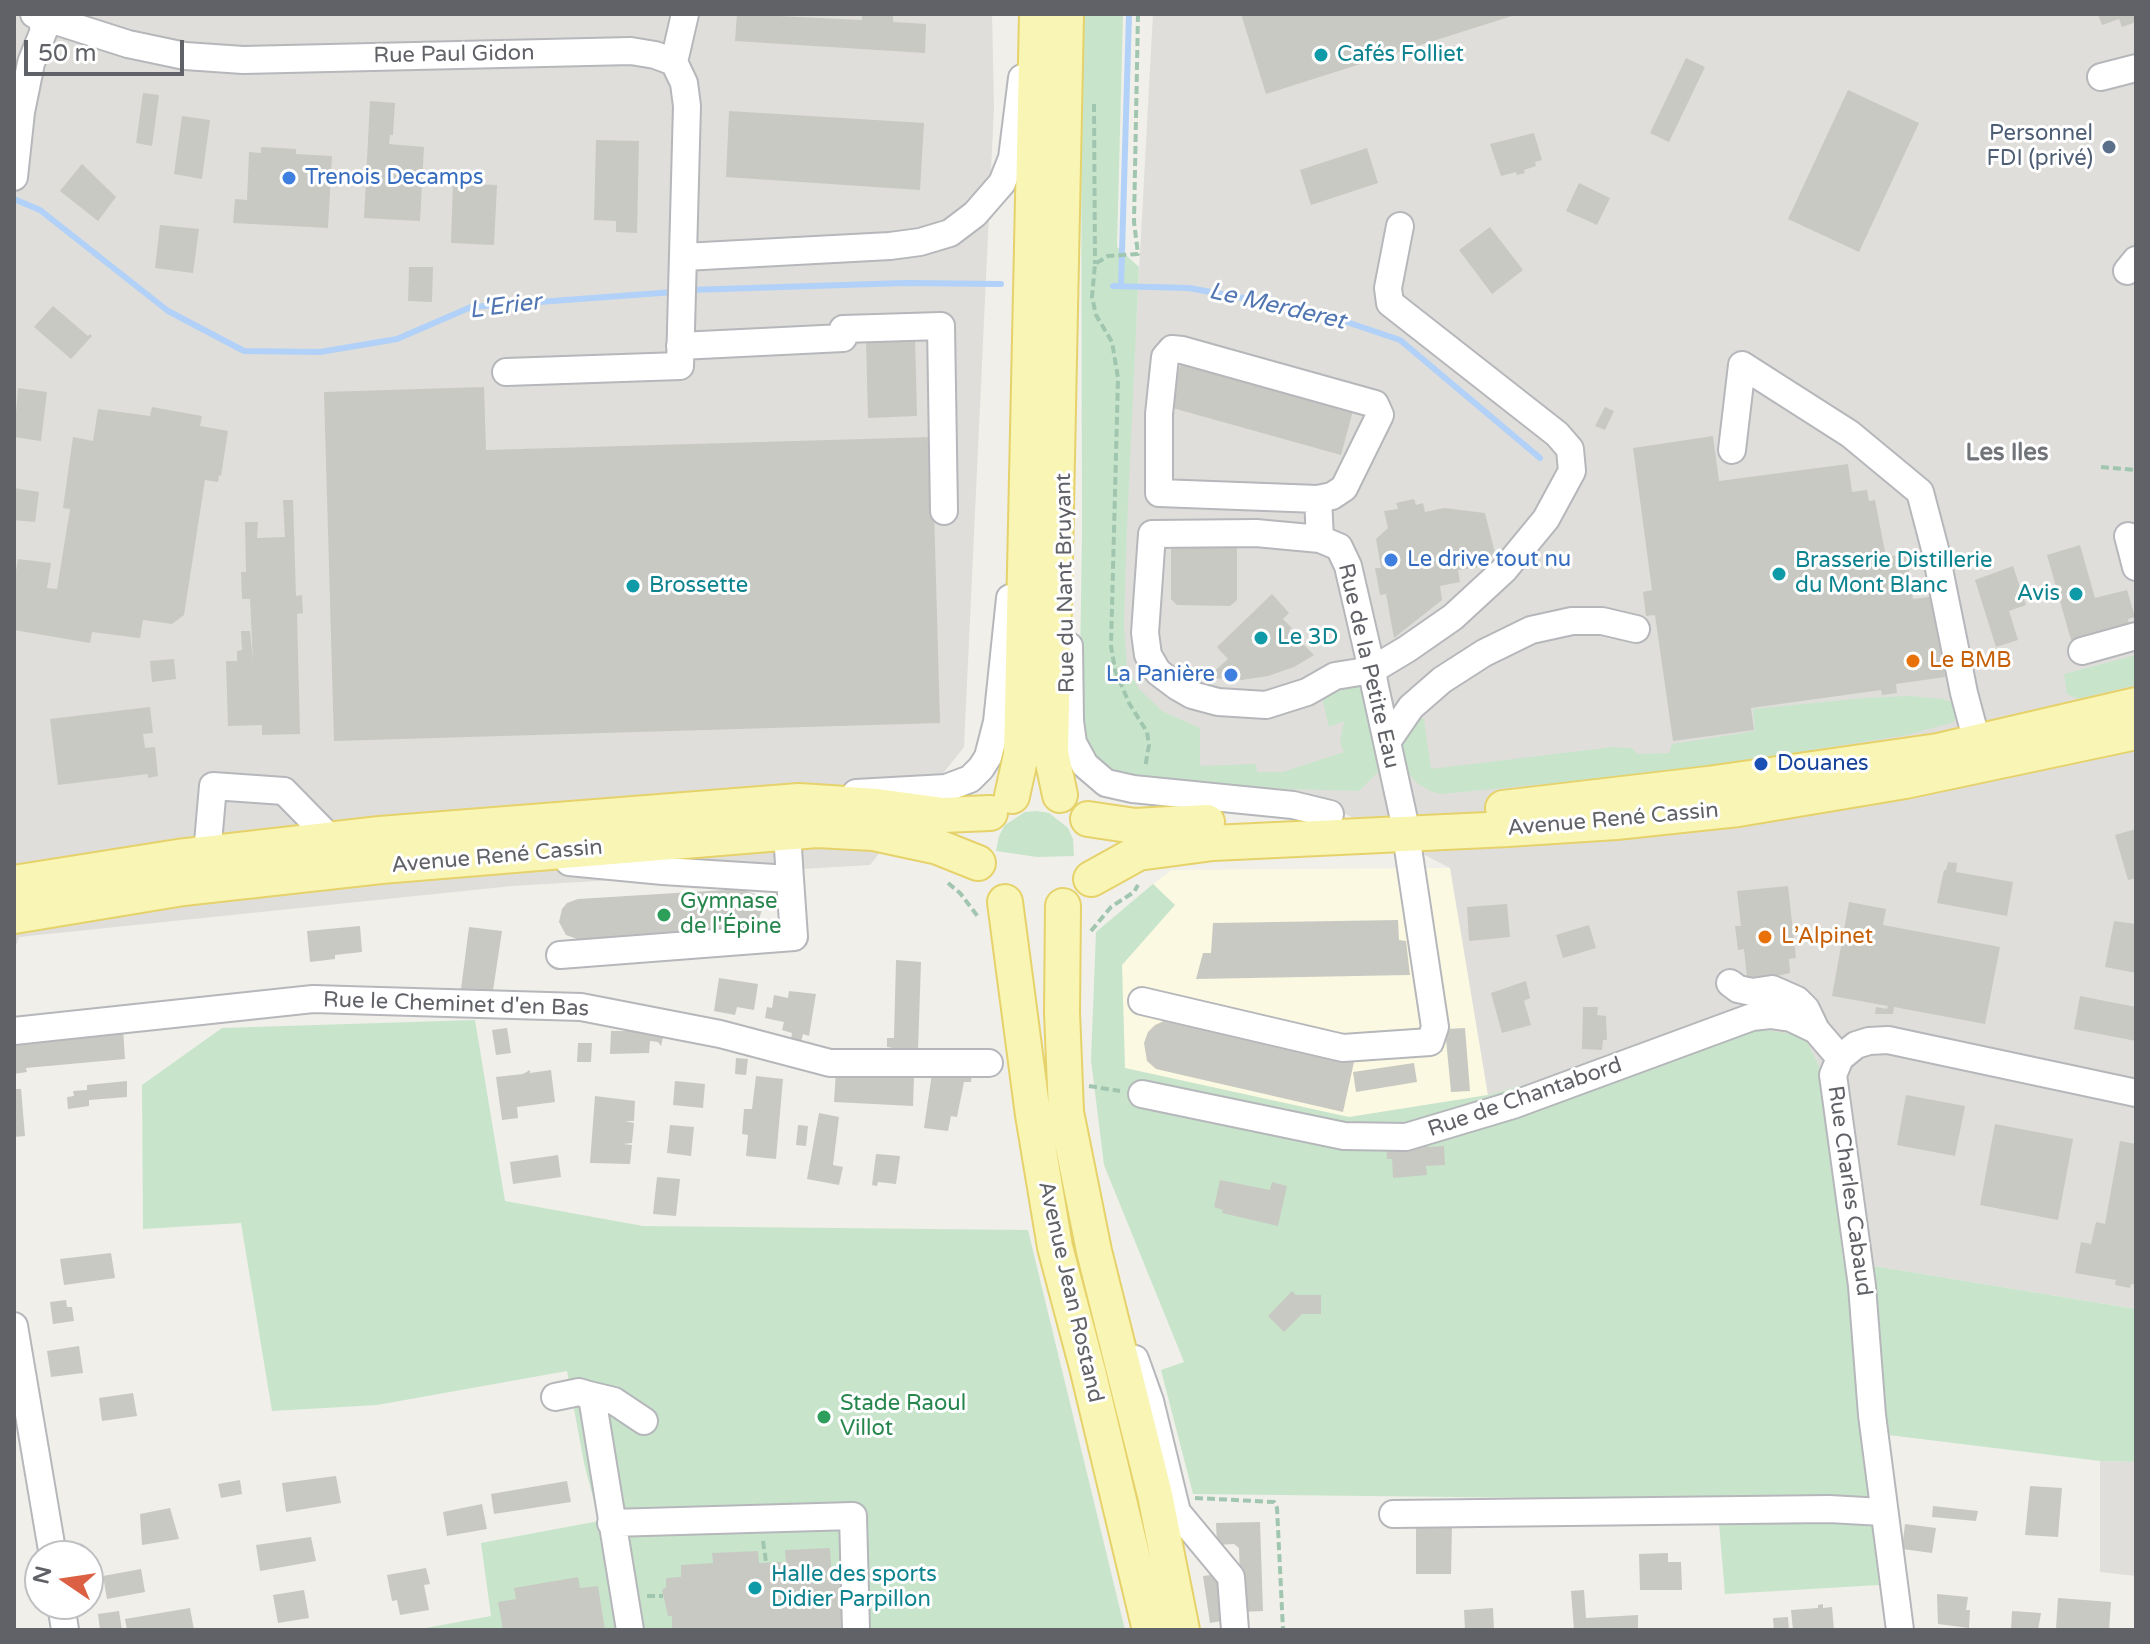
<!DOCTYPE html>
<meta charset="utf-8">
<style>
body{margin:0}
#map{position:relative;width:2150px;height:1644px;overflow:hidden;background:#f0efe9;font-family:"Varela Round",sans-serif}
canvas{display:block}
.frame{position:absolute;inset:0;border:16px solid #606267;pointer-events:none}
.north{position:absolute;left:24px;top:1540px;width:80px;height:80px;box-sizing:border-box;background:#fff;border:2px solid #bfc0c2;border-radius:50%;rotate:283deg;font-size:22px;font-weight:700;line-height:32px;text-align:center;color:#606267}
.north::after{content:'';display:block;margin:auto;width:28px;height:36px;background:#dc6043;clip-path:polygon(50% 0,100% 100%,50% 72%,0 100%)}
.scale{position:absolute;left:24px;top:40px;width:160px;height:36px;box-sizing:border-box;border:4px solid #606267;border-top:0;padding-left:10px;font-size:24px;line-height:28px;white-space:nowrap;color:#606267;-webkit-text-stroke:6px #fff;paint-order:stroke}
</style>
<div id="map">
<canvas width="2150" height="1644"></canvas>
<div class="frame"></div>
<div class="north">N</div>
<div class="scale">50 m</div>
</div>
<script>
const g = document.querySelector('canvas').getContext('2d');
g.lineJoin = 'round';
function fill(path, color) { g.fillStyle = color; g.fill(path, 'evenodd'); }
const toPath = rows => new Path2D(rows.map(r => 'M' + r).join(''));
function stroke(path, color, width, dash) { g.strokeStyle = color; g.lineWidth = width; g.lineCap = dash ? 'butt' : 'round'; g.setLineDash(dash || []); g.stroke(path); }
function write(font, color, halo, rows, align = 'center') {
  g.font = font + ' "Varela Round",sans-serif'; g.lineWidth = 6; g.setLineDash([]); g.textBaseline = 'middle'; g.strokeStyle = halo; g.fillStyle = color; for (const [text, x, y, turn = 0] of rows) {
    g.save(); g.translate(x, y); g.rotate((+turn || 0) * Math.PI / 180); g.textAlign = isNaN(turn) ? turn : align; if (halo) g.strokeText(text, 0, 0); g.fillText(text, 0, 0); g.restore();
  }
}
const commercial = toPath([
 [1451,868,1488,1095,1349,1117,1125,1068,1122,965,1175,905,1153,884,1172,870]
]);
const industrial = toPath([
 [14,14,992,14,994,107,964,747,870,865,512,886,19,937,14,951],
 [1153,14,2136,14,2136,1309,1843,1261,1823,1074,1602,1062,1488,1095,1450,868,1303,792,1172,770,1140,706,1121,652,1131,420],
 [2100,1461,2136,1462,2136,1576,2100,1572]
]);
const green = toPath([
 [1081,14,1123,14,1117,247,1139,267,1127,526,1124,624,1127,667,1139,689,1162,711,1200,728,1200,766,1256,764,1257,772,1283,772,1344,752,1340,742,1344,721,1329,727,1322,697,1341,683,1357,682,1363,687,1378,772,1359,791,1183,786,1107,771,1091,755,1084,741,1080,665,1082,534],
 [2136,655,2136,685,2078,699,2067,694,2064,674],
 [1910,696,1943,699,1953,703,1958,709,1954,722,1907,735,1680,771,1441,794,1430,791,1417,783,1406,770,1399,735,1414,715,1424,719,1431,769,1613,747,1631,748,1638,754,1669,753,1672,744,1755,731,1753,709,1864,698],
 [1037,811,1049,813,1068,828,1073,839,1074,856,1037,857,996,851,999,836,1005,825,1025,812],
 [1153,884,1175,905,1122,965,1125,1068,1349,1117,1488,1095,1602,1062,1759,1029,1804,1036,1823,1074,1843,1261,2136,1309,2136,1462,2100,1461,1864,1432,1879,1585,1725,1594,1717,1500,1193,1494,1161,1370,1184,1362,1104,1165,1091,1060,1096,932],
 [475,1020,505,1201,643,1226,1028,1230,1125,1630,415,1630,491,1616,481,1543,599,1521,584,1463,567,1371,377,1405,272,1411,241,1223,143,1229,142,1085,222,1028]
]);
const stream = toPath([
 [14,199,40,210,168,311,244,351,320,352,397,339,471,307,674,292],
 [1113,286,1189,288,1314,311,1400,340,1540,458],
 [1121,286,1129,14],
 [689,290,905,283,1001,284]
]);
const building = toPath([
 [737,14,862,20,862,14,893,14,893,22,926,24,925,53,735,41],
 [1241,14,1515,14,1515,15,1266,94],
 [2098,14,2136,14,2136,22,2122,27,2119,19,2102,25],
 [1686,58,1705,67,1669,142,1650,133],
 [1848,90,1919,123,1859,252,1788,219],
 [143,93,159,95,152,146,136,143],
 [370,101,395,103,393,135,390,135,389,144,424,147,420,221,364,218],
 [729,111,924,123,920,190,726,177],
 [182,116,210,120,202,179,174,174],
 [1534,133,1542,160,1535,162,1536,166,1524,170,1525,173,1517,175,1516,172,1501,176,1490,144],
 [596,140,639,141,637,233,616,232,616,221,594,220],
 [261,147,296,149,296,154,332,156,328,228,233,223,235,199,247,200,249,152,261,153],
 [1367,148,1378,183,1311,205,1300,170],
 [82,164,116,197,98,221,60,191],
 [453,183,497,185,494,245,451,243],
 [1579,183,1610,198,1597,225,1566,211],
 [160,225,199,229,193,273,155,268],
 [1490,227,1523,270,1492,294,1459,250],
 [409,267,433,267,432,302,408,301],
 [53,306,88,336,90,334,92,336,71,359,34,327],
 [915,339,917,416,868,418,866,340],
 [1182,359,1354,407,1341,455,1169,407],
 [484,387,486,450,932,437,940,723,334,741,324,392],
 [18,388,47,392,41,441,14,437],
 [152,407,202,416,200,426,228,431,221,476,219,475,218,482,205,480,184,615,172,624,143,620,140,638,92,632,90,643,14,630,14,582,18,559,51,563,47,588,57,589,70,509,63,508,73,437,93,441,98,409,150,416],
 [1605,407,1614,411,1605,430,1595,426],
 [1713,436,1719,481,1848,464,1852,492,1867,490,1869,501,1875,500,1886,557,1906,554,1913,599,1935,596,1945,677,1896,684,1897,693,1882,695,1881,690,1751,708,1754,730,1673,741,1655,615,1646,616,1643,592,1652,590,1633,448],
 [14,488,39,492,35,522,14,520],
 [1414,499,1416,505,1423,503,1425,512,1444,508,1485,513,1495,553,1479,567,1458,570,1460,582,1440,586,1442,600,1394,638,1386,594,1380,595,1375,568,1381,568,1376,539,1388,528,1384,511,1398,509,1396,503],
 [283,500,293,500,296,596,302,595,303,613,297,614,300,734,262,735,262,725,228,726,226,661,237,661,237,651,242,650,241,631,250,631,253,661,250,599,242,599,241,572,246,572,245,522,258,522,257,538,285,537],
 [1231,540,1237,547,1237,600,1230,606,1177,605,1171,599,1171,546],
 [2080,545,2095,598,2127,590,2135,617,2128,619,2129,624,2071,640,2047,555],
 [2013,566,2026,605,2009,611,2018,640,1996,647,1975,580],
 [1272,594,1289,613,1283,619,1292,628,1289,630,1314,655,1294,667,1268,676,1242,680,1207,678,1228,659,1217,647],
 [174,659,176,679,152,682,150,661],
 [150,707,153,733,143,734,145,748,155,747,158,776,148,778,148,774,58,785,50,719],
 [2136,829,2136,878,2128,880,2115,835],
 [1948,862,1957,863,1956,872,2013,882,2007,916,1937,903,1944,870,1946,870],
 [1788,886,1796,958,1789,959,1790,973,1760,980,1759,976,1747,978,1744,949,1738,950,1735,926,1741,926,1737,891],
 [741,889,755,894,762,909,758,923,743,930,580,940,566,935,559,922,562,909,567,903,578,899],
 [1849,902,1886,909,1883,925,2000,947,1985,1024,1894,1007,1893,1014,1875,1014,1876,1007,1887,1009,1888,1006,1832,996],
 [1507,904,1510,937,1469,941,1467,907],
 [1398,920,1399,940,1406,941,1410,975,1196,979,1203,953,1211,953,1213,923],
 [2114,921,2136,924,2136,973,2105,967],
 [1589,925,1596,948,1563,958,1556,935],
 [360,926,362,952,335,955,335,959,310,962,307,931],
 [469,927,502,931,492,997,460,997],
 [896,960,921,962,918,1051,893,1050,893,1048,887,1047,887,1038,894,1038],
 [719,978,758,984,754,1010,737,1007,735,1015,714,1011],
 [1526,981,1530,998,1524,1001,1531,1025,1502,1033,1491,993],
 [789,991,816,994,809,1036,803,1034,801,1042,791,1040,792,1033,782,1030,784,1022,765,1018,767,1007,772,1008,774,995,788,998],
 [2080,996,2136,1007,2136,1041,2074,1029],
 [1583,1007,1598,1007,1597,1015,1606,1016,1607,1040,1603,1040,1602,1050,1582,1049],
 [1164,1021,1354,1062,1343,1112,1156,1069,1147,1061,1144,1043,1148,1032,1155,1025],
 [507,1028,511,1053,496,1055,492,1030],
 [1465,1028,1470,1091,1451,1092,1445,1029],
 [123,1029,125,1059,26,1068,27,1072,14,1074,14,1039],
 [611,1031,637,1031,664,1033,661,1046,658,1042,650,1041,649,1053,610,1054],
 [578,1043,592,1043,591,1062,577,1062],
 [736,1058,748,1059,746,1075,735,1074],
 [1414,1063,1417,1082,1356,1092,1353,1072],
 [530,1070,530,1073,551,1070,555,1102,517,1107,518,1118,502,1120,496,1077,523,1074],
 [836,1071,914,1076,913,1106,834,1102],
 [932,1073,972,1074,971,1082,964,1082,957,1117,951,1116,948,1131,924,1128],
 [756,1076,783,1079,776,1159,746,1156,748,1135,742,1134,744,1109,752,1109],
 [127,1081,127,1097,89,1100,89,1106,68,1109,67,1097,74,1096,73,1091,87,1090,87,1085],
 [675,1081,705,1084,703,1108,673,1105],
 [14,1089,21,1089,25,1136,14,1137],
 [1906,1095,1965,1106,1955,1156,1897,1145],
 [595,1096,635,1101,634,1121,625,1121,634,1123,632,1143,623,1144,632,1145,630,1164,590,1163],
 [819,1113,839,1117,833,1165,843,1167,839,1185,807,1179],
 [1995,1124,2073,1139,2058,1220,1980,1205],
 [670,1125,694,1127,691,1156,667,1153],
 [798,1125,808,1126,806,1146,796,1145],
 [2120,1141,2136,1144,2136,1285,2131,1284,2130,1288,2115,1285,2116,1280,2075,1273,2081,1242,2091,1244,2096,1222,2105,1224],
 [1428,1142,1428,1147,1444,1146,1445,1165,1426,1166,1427,1175,1393,1178,1392,1159,1387,1159,1386,1145],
 [876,1154,900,1156,896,1184,878,1182,877,1186,872,1185],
 [558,1155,561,1177,513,1184,510,1162],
 [657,1177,680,1179,676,1216,653,1214],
 [1220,1180,1270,1190,1272,1182,1287,1186,1278,1226,1222,1213,1223,1210,1214,1207],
 [111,1253,115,1278,64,1285,60,1259],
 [1292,1291,1296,1295,1321,1295,1321,1314,1302,1314,1284,1332,1268,1316],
 [66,1300,67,1307,72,1307,74,1321,53,1324,50,1302],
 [79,1346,83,1373,51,1377,47,1351],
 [133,1393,137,1416,102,1421,99,1398],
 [336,1476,341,1503,286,1512,282,1483],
 [240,1480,242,1494,221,1498,218,1484],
 [567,1481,571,1502,494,1514,491,1494],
 [2030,1486,2062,1488,2058,1537,2025,1535],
 [482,1504,487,1529,447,1536,443,1512],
 [1933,1506,1978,1511,1976,1521,1932,1517],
 [170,1508,179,1539,142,1545,140,1514],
 [1260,1522,1263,1611,1241,1612,1239,1548,1234,1544,1217,1545,1216,1523],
 [1905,1524,1936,1528,1932,1553,1902,1549],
 [1452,1525,1451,1574,1416,1574,1416,1526],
 [311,1537,316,1561,260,1571,256,1545],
 [830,1548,832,1580,846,1580,853,1630,672,1630,672,1616,668,1616,662,1590,666,1587,666,1578,681,1577,681,1565,713,1563,712,1553,758,1551,759,1563,786,1562,785,1550],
 [1668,1553,1668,1562,1681,1562,1682,1590,1640,1590,1639,1554],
 [426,1568,430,1584,424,1585,429,1610,400,1615,397,1600,392,1601,387,1575],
 [141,1569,145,1592,107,1599,103,1576],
 [1232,1572,1239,1618,1210,1623,1203,1576],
 [578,1577,580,1588,598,1586,605,1630,503,1630,498,1602,516,1599,514,1588],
 [304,1590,309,1618,278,1623,273,1595],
 [1584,1590,1586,1618,1638,1615,1638,1630,1574,1630,1571,1591],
 [1937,1594,1968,1597,1966,1610,1970,1610,1969,1628,1938,1624],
 [2058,1598,2111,1602,2109,1630,2056,1628],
 [1823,1604,1823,1608,1832,1607,1834,1630,1793,1630,1791,1610,1818,1608,1818,1605],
 [190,1608,194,1630,127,1630,125,1619],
 [1493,1608,1494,1630,1465,1630,1464,1610],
 [119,1611,122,1630,100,1630,98,1614],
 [2012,1611,2041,1613,2038,1630,2011,1630],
 [1788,1617,1789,1630,1774,1630,1773,1618]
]);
const path = toPath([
 [1138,14,1134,222,1138,254,1108,256,1095,264,1092,297,1096,315,1112,342,1118,378,1111,646,1115,670,1129,703,1147,732,1149,745,1145,768],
 [1094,104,1095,264],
 [2101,467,2136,470],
 [948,883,960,893,979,918],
 [1091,931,1111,907,1134,892,1138,885],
 [1089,1086,1120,1091],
 [1195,1498,1274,1502,1277,1508,1283,1630],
 [763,1541,766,1562],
 [647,1596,663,1596]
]);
const minor = toPath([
 [34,14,128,44,185,56,243,60,631,51,655,55,674,62,684,83,687,106,680,366,506,372],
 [674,62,685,14],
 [2101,77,2136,68],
 [14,177,21,112,31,63,44,30,40,14],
 [684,257,890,246,920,242,950,233,975,214,1002,183,1012,158,1022,78],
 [2127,271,2136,260],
 [680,346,843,338,843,329,941,326,944,511],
 [1732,450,1742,365,1850,434,1920,492,1935,549,1964,693,1981,757],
 [1318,499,1332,496,1344,488,1380,415,1375,404,1182,350,1172,349,1165,357,1159,414,1159,493,1318,499,1320,539],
 [2128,536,2136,567],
 [1069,646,1070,721,1073,743,1085,765,1106,783,1133,789,1293,805,1330,814],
 [2082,651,2136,636],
 [1387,742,1411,707,1442,680,1484,653,1531,630,1572,621,1602,621,1636,629],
 [856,793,946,788,970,779,981,768,988,757,997,722,1010,598],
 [207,854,213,786,284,791,331,839],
 [569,862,663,871,790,879,787,833],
 [560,955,794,937,790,879],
 [1730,983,1738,989,1752,992,1772,989,1797,1000,1806,1009,1816,1030],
 [1142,1001,1343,1048,1430,1042,1435,1027,1403,815,1375,687,1372,670,1348,566,1339,547,1320,539,1256,533,1152,534,1145,633,1148,655,1158,672,1178,687,1192,695,1218,702,1266,705,1307,692,1335,676,1372,670,1407,649,1453,617,1504,570,1546,519,1572,471,1570,449,1557,434,1390,303,1388,288,1400,226],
 [14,1031,313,999,581,1007,720,1034,830,1063,989,1063],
 [1142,1094,1344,1136,1406,1137,1513,1105,1752,1017,1770,1015,1791,1018,1816,1030,1840,1058],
 [14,1326,53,1556],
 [1135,1359,1150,1401,1177,1512,1231,1577,1235,1630],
 [589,1395,614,1401,644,1421],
 [555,1397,579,1392,589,1395,593,1403,630,1630],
 [1393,1514,1829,1509,1883,1512],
 [611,1523,853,1516,856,1630],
 [61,1604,65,1630],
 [1900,1630,1872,1415,1862,1286,1833,1075,1840,1058,1856,1045,1869,1041,1888,1040,2136,1093]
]);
const major = toPath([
 [1060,795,1051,753,1066,14],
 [1012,796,1021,755,1037,14],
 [1503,808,1708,784,1938,751,2136,705],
 [1088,819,1135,826,1207,822],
 [1091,879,1138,853,1213,843,1508,829,1616,822,1738,809,1905,781,2136,732],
 [14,883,178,857,380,834,799,801,877,806,943,815,990,813],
 [1005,902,1033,1115,1055,1247,1088,1371,1150,1630],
 [1063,906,1062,1012,1066,1112,1094,1251,1155,1495,1182,1630],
 [14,916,183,888,381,866,817,830,873,833,938,847,978,863]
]);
const markers = [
 [1321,55,8,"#0f9aa8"],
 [2109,147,8,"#5c6f8a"],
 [289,178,8,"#3f7fe0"],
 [1391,560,8,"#3f7fe0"],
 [1779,574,8,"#0f9aa8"],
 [633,586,8,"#0f9aa8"],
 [2076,594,8,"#0f9aa8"],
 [1261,638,8,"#0f9aa8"],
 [1913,661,8,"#e8710a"],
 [1231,675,8,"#3f7fe0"],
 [1761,764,8,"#1a4fb4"],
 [664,915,8,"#2e9e5b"],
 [1765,937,8,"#e8710a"],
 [824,1417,8,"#2e9e5b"],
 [755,1588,8,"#0f9aa8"]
];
const streetNames = [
 ["Rue Paul Gidon",454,55,-1],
 ["Rue du Nant Bruyant",1066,583,-91],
 ["Rue de la Petite Eau",1368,666,77],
 ["Avenue René Cassin",1613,820,-5],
 ["Avenue René Cassin",497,857,-5],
 ["Rue le Cheminet d'en Bas",456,1005,2],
 ["Rue de Chantabord",1525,1098,-19],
 ["Rue Charles Cabaud",1849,1191,82],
 ["Avenue Jean Rostand",1070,1292,77]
];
const cultureNames = [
 ["Cafés Folliet",1337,55],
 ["Brasserie Distillerie",1795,561],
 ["du Mont Blanc",1795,586],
 ["Brossette",649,586],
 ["Avis",2060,594,"right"],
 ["Le 3D",1277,638],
 ["Halle des sports",771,1575],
 ["Didier Parpillon",771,1600]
];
const serviceNames = [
 ["Personnel",2093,134],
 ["FDI (privé)",2093,159]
];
const shopNames = [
 ["Trenois Decamps",305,178],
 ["Le drive tout nu",1407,560],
 ["La Panière",1215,675,"right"]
];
const foodNames = [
 ["Le BMB",1929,661],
 ["L’Alpinet",1781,937]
];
const transitNames = [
 ["Douanes",1777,764]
];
const leisureNames = [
 ["Gymnase",680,902],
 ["de l'Épine",680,927],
 ["Stade Raoul",840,1404],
 ["Villot",840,1429]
];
const waterNames = [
 ["L'Erier",505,307,-7],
 ["Le Merderet",1277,307,13]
];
const neighbourhoodNames = [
 ["Les Iles",2007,454]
];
fill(commercial, '#fcf9e2');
fill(industrial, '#dfdeda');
fill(green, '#c8e5cb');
stroke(stream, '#b1d1f8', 6);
fill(building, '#c9c9c3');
stroke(minor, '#b5b7bb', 30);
stroke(major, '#e6d26b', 38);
stroke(path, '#a1c6b0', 4, [8, 4]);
stroke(minor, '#fff', 26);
stroke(major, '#f9f5b5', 34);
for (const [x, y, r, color] of markers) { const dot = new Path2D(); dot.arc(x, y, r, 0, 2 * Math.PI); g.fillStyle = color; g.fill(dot); stroke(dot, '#fff', 3); }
write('22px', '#606267', '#fff', streetNames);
write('22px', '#0d838f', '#fff', cultureNames, 'left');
write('22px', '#4e5e75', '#fff', serviceNames, 'right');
write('22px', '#366cbe', '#fff', shopNames, 'left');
write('22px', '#c56008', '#fff', foodNames, 'left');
write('22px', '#164399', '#fff', transitNames, 'left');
write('22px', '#27864d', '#fff', leisureNames, 'left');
write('italic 24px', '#5176b2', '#fff', waterNames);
write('bold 24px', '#717479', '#fff', neighbourhoodNames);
</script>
